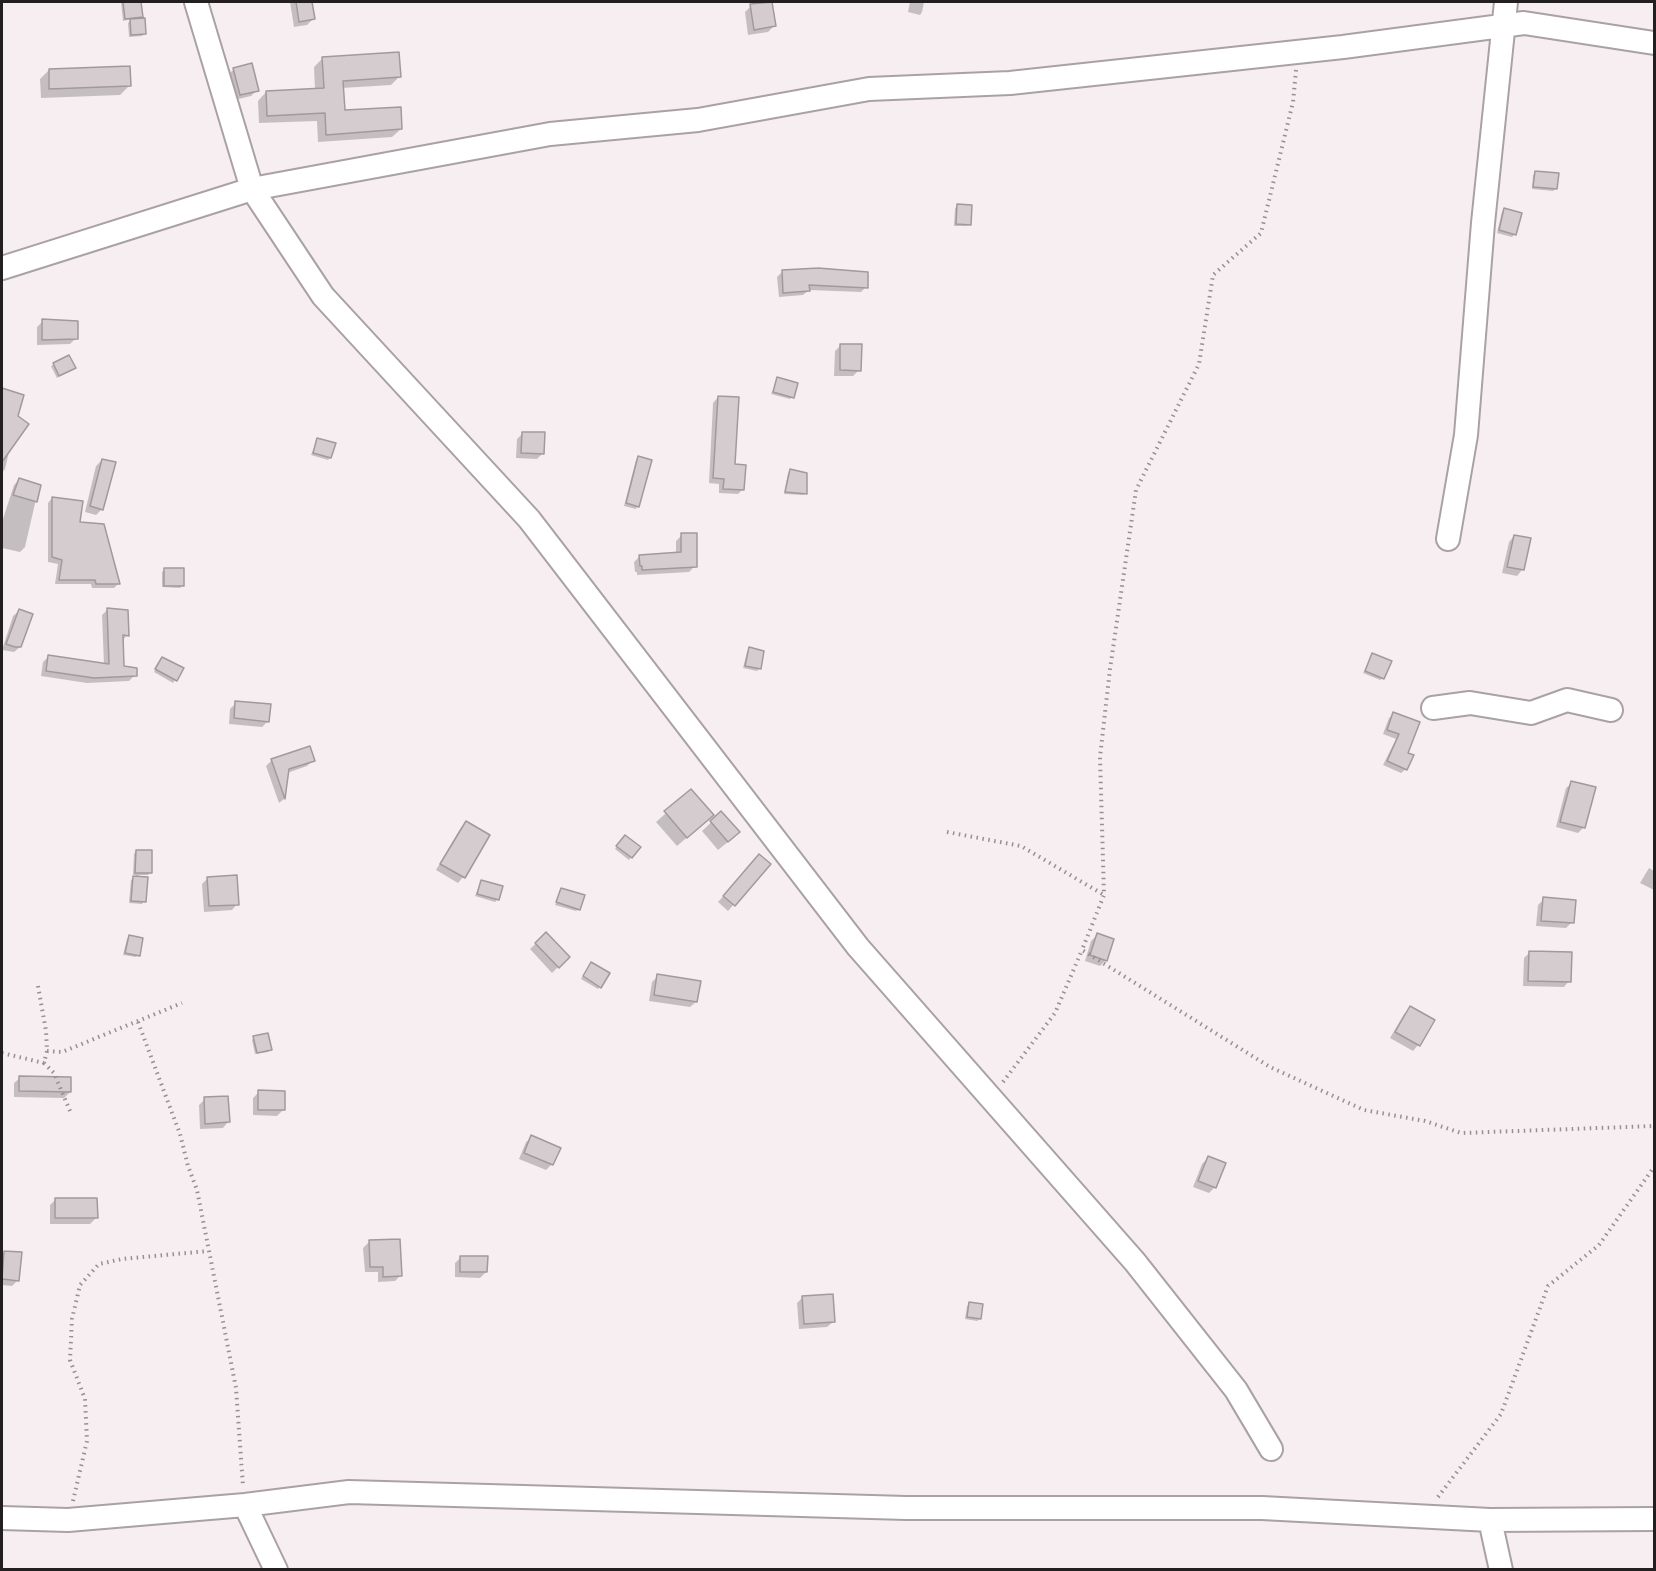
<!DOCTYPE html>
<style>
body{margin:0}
#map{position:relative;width:1656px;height:1571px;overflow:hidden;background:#f7eef2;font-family:Rubik,sans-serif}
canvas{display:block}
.frame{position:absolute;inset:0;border:3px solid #231f21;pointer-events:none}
</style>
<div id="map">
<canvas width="1656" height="1571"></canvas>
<div class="frame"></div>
</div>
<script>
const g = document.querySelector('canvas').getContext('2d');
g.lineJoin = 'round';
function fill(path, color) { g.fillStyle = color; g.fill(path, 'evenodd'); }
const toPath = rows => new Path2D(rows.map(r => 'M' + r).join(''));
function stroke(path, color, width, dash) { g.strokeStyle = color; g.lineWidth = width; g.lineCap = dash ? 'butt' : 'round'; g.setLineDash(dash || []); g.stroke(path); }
const shadow = toPath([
 [121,2,140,2,141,16,137,20,145,33,142,36,129,37,128,23,132,19,123,21],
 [290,2,310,2,313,19,307,25,294,27],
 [910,2,924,2,922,12,920,15,908,12],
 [751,6,774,26,768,32,748,35,745,12],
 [322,59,399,77,391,85,342,88,343,112,401,129,392,137,318,142,317,121,259,123,258,101,266,92,315,90,314,67],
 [234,69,257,90,251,96,234,100,228,75],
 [49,70,129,86,120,95,41,98,40,79],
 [1535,173,1556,188,1553,191,1532,189,1533,175],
 [958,206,969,224,967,226,954,226,955,208],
 [1505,210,1515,234,1512,237,1497,233,1502,212],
 [782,272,866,287,861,292,809,290,803,295,779,297,777,277],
 [43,321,76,338,70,344,37,345,37,327],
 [841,345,859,370,853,376,834,376,835,351],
 [68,357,74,368,57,378,51,366],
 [778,379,792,397,790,399,771,394],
 [2,389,22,396,5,469,2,473],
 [718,397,734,466,743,489,738,494,719,493,719,484,709,483,713,403],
 [523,433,543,453,537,459,516,458,517,439],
 [317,440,330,458,328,460,311,455],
 [638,458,638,506,636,509,624,506,636,460],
 [102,460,102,509,96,515,85,512,96,466],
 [791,471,806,493,803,495,784,494,788,473],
 [19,480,39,486,25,547,20,552,2,548,2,522,14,485],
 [52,498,78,523,118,584,114,588,92,588,91,584,55,584,58,564,48,562,48,503],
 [682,535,695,566,689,572,637,575,637,572,635,572,634,562,640,556,676,554,676,541],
 [1514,536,1522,570,1517,576,1502,573,1509,542],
 [165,569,182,586,180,588,162,587,162,572],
 [107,610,127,635,122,641,123,668,135,675,129,681,87,683,41,676,43,662,49,656,104,665,102,615],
 [19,611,20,647,14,652,2,650,13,616],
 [749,649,759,669,757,671,743,668,747,652],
 [1372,655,1383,678,1380,680,1363,673],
 [160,661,182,669,173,683,154,672],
 [236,703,268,721,262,727,229,724,230,709],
 [1394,714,1407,753,1406,769,1401,773,1383,765,1396,739,1383,734,1389,718],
 [272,760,313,760,307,766,287,773,284,799,279,803,266,766],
 [1572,783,1584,827,1578,833,1556,827,1566,788],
 [691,791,703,824,677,846,656,822],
 [721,813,729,841,718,850,702,831],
 [466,823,463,877,458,883,436,870,460,829],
 [622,839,631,857,629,860,615,849],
 [136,851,150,873,148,875,138,875,144,901,142,904,129,903,131,880,136,875,133,875,134,854],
 [754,862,769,865,728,911,718,902],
 [1649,868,1654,871,1654,890,1640,883],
 [208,878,237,904,232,910,204,912,202,884],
 [481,882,498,899,495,902,475,896],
 [562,889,579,909,576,911,555,905],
 [1544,899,1572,922,1566,928,1536,926,1538,905],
 [546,934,568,957,552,973,530,949],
 [1097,935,1106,960,1100,966,1085,961,1091,941],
 [129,936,138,955,136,957,123,955,127,939],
 [1529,953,1569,981,1564,987,1523,986,1524,958],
 [589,966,600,987,598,989,581,979],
 [658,976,696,1002,690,1007,649,1001,652,982],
 [1410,1008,1418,1045,1413,1051,1390,1038,1404,1014],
 [254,1037,270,1049,268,1052,255,1054,252,1040],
 [20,1078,70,1092,64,1098,14,1097,14,1083],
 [259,1092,283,1110,277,1116,253,1115,253,1098],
 [205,1099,228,1122,223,1128,200,1129,199,1105],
 [532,1137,552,1164,546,1170,519,1159,526,1142],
 [1208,1158,1215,1187,1209,1193,1193,1187,1202,1164],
 [56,1199,96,1218,90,1224,50,1224,50,1205],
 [369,1242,401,1275,395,1281,378,1282,378,1272,365,1272,363,1248],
 [4,1252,18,1280,12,1286,2,1285,2,1255],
 [461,1257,486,1272,480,1278,455,1277,455,1263],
 [803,1297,833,1322,827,1327,799,1329,797,1303],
 [969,1304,980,1319,977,1321,965,1319,967,1306]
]);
const building = toPath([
 [123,2,141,2,143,17,125,19,123,2],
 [296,2,312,2,315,19,299,22,296,2],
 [772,2,776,26,754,30,750,4,772,2],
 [145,18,146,34,131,35,130,19,145,18],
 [399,52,401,77,343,81,345,110,401,107,402,129,326,135,325,113,267,116,266,91,324,88,322,57,399,52],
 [252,63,259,91,240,95,233,68,252,63],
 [130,66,131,86,49,89,49,69,130,66],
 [1535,171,1559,173,1557,189,1533,187,1535,171],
 [957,204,972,205,971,225,956,224,957,204],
 [1504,208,1522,213,1516,235,1499,230,1504,208],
 [818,268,868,272,868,288,809,285,810,291,783,293,782,270,818,268],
 [42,319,78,321,78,339,42,340,42,319],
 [840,344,862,344,861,371,840,370,840,344],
 [69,355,76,368,59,376,53,363,69,355],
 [777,377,798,383,794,398,773,392,777,377],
 [2,388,24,395,18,416,29,424,2,462,2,388],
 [718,396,739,397,735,464,746,465,744,490,723,489,724,479,713,478,718,396],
 [522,432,545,432,544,454,521,453,522,432],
 [317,438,336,443,331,458,313,453,317,438],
 [638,456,652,460,639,507,626,503,638,456],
 [102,459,116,462,103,510,90,506,102,459],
 [790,469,807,473,807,494,785,492,790,469],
 [19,478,41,485,37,502,13,495,19,478],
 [52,497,83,501,80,522,104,524,120,584,96,584,95,580,59,580,62,560,52,557,52,497],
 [681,533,697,533,697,567,642,570,642,566,640,566,639,555,681,552,681,533],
 [1514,535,1531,538,1524,570,1507,567,1514,535],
 [164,568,184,568,184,586,164,586,164,568],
 [107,608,128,610,129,636,123,635,124,666,137,668,137,676,94,678,46,671,48,655,109,664,107,608],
 [19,609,33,614,21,647,15,647,6,644,19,609],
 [749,647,764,651,761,669,745,666,749,647],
 [1372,653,1392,661,1384,679,1365,671,1372,653],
 [162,657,184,668,177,681,155,669,162,657],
 [235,701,271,704,269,722,234,718,235,701],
 [1393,712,1420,722,1408,753,1414,755,1407,770,1387,761,1399,734,1387,730,1393,712],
 [310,746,315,761,289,769,285,799,271,759,310,746],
 [1571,781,1596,787,1585,828,1560,822,1571,781],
 [691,789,714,815,687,838,664,811,691,789],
 [721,811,740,832,728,842,710,821,721,811],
 [466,821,490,835,465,878,440,864,466,821],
 [625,835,641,847,632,858,616,846,625,835],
 [136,850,152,850,152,873,135,873,136,850],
 [759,854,771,864,735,906,723,896,759,854],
 [237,875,239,905,209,906,207,877,237,875],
 [133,876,148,877,146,902,131,901,133,876],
 [481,880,503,886,499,900,477,894,481,880],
 [561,888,585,895,580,910,556,902,561,888],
 [1543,897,1576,900,1574,923,1541,921,1543,897],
 [546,932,570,957,559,968,535,943,546,932],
 [1097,933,1114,939,1107,961,1090,955,1097,933],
 [129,935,143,938,140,956,125,953,129,935],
 [1529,951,1572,952,1571,982,1528,981,1529,951],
 [591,962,610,973,601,988,583,976,591,962],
 [657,974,701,981,697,1002,654,995,657,974],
 [1410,1006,1435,1020,1420,1046,1395,1032,1410,1006],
 [268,1033,272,1050,257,1053,253,1036,268,1033],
 [19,1076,71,1077,71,1092,19,1091,19,1076],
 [258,1090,285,1091,285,1110,258,1110,258,1090],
 [228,1096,230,1122,205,1124,204,1097,228,1096],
 [531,1135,561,1148,553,1165,524,1153,531,1135],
 [1208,1156,1226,1163,1216,1188,1198,1181,1208,1156],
 [55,1198,97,1198,98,1218,55,1218,55,1198],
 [400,1239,402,1276,383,1277,383,1267,370,1267,369,1240,400,1239],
 [4,1251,22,1252,19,1281,2,1279,4,1251],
 [460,1256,488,1256,487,1272,460,1272,460,1256],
 [833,1294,835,1322,804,1324,802,1296,833,1294],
 [969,1302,983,1304,981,1319,967,1317,969,1302]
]);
const path = toPath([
 [1296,70,1293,102,1261,233,1213,275,1199,364,1136,490,1110,669,1100,757,1104,895,1082,950,1270,1067,1364,1110,1425,1121,1461,1133,1654,1126],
 [947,832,1021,846,1104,895],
 [38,986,46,1031,47,1051,44,1063,54,1073,70,1111],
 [138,1022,180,1134,188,1166,197,1190,236,1388,243,1486],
 [47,1051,62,1052,182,1003],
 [2,1053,44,1063],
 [1003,1082,1055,1013,1082,950],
 [1438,1497,1501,1414,1548,1286,1599,1245,1654,1167],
 [73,1501,87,1441,85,1399,70,1360,72,1319,80,1285,99,1264,122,1259,208,1251]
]);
const street = toPath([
 [196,2,252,189,323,296,529,519,858,947,1135,1262,1236,1390,1271,1449],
 [2,268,252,189,550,134,698,120,869,89,1010,83,1343,47,1524,23,1654,43],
 [1448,539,1466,435,1483,223,1506,2],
 [1433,708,1470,703,1531,713,1567,700,1611,710],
 [245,1505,276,1570],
 [2,1518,68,1520,245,1505,349,1492,906,1508,1262,1508,1490,1520,1654,1519],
 [1490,1520,1501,1570]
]);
fill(shadow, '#0003');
fill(building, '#d5ccd0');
stroke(building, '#a1999c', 1.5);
stroke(street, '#aaa1a5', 26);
stroke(path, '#968f93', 4, [1.5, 4.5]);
stroke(street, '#fff', 22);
</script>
